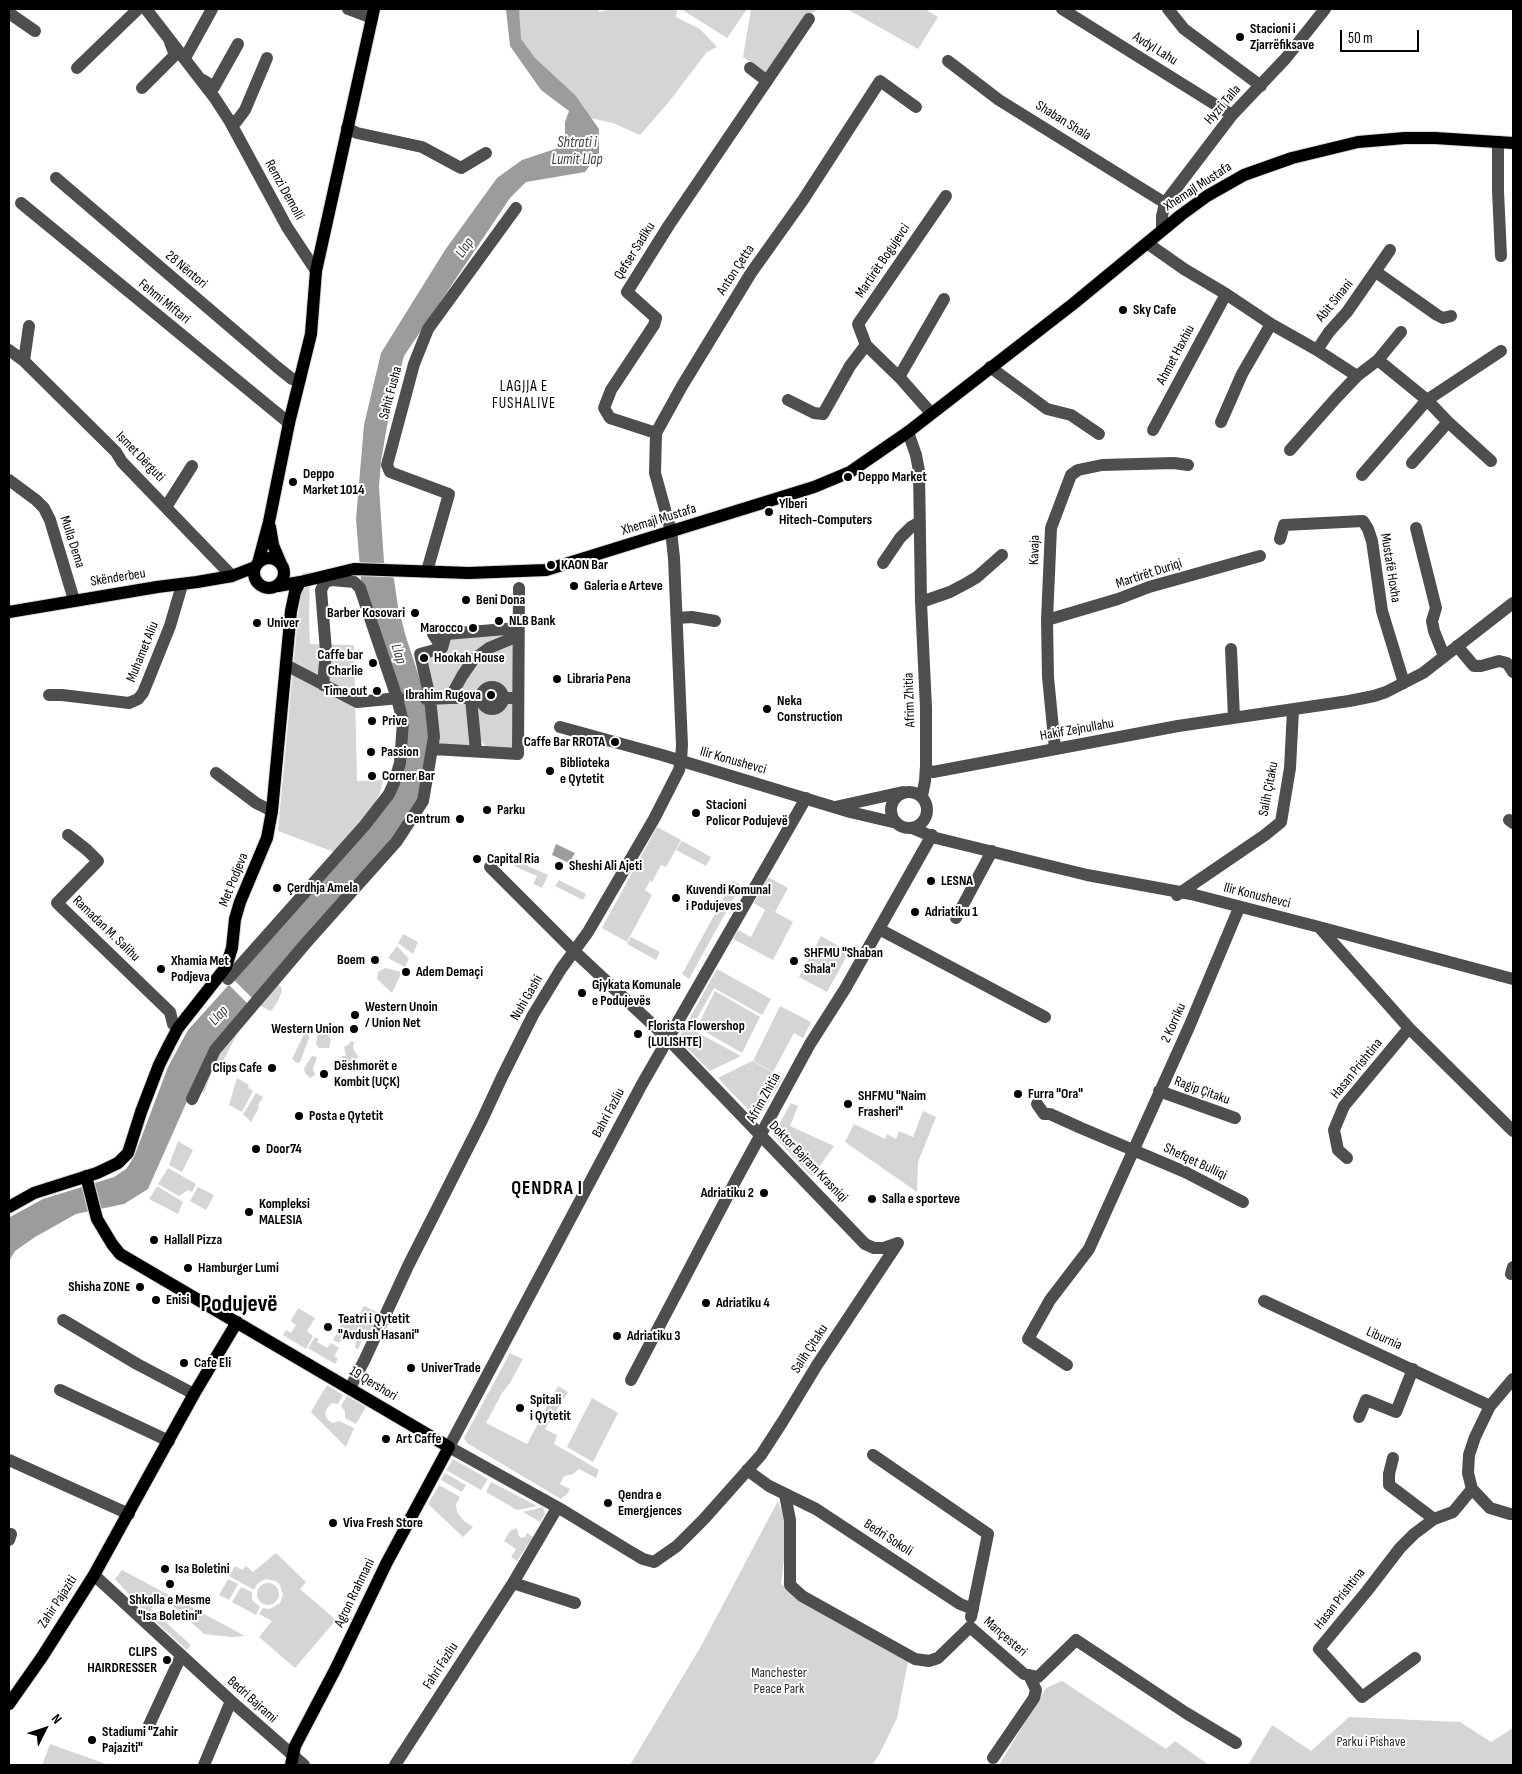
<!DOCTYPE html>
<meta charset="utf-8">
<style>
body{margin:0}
#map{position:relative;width:1522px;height:1774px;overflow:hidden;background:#fff;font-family:"Sofia Sans Condensed",sans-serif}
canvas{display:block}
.frame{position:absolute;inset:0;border:10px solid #000;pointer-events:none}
.north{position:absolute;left:20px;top:1704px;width:50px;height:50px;-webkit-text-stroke:4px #fff;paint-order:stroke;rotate:49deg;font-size:14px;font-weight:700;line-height:20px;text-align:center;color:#000}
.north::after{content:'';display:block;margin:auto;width:18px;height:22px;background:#000;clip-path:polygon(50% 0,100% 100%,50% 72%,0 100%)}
.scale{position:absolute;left:1340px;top:30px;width:79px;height:22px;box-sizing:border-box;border:2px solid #000;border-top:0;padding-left:6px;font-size:15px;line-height:18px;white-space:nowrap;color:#000;-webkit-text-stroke:4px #fff;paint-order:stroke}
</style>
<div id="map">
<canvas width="1522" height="1774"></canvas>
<div class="frame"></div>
<div class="north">N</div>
<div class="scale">50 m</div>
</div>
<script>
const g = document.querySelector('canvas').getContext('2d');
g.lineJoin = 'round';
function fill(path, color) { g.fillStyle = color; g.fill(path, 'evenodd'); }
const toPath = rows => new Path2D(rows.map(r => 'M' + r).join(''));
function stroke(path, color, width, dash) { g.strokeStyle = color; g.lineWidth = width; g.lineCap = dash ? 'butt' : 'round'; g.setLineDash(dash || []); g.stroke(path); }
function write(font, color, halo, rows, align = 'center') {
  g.font = font + ' "Sofia Sans Condensed",sans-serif'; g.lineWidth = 4; g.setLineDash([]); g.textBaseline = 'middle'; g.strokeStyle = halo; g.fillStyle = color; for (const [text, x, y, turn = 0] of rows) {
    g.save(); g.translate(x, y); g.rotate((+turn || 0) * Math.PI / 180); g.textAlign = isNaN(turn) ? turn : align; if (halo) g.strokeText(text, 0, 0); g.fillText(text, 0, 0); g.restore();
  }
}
const green = toPath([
 [514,9,599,9,599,12,612,9,672,9,677,11,676,17,700,29,717,47,707,52,668,103,640,135,613,123,590,118,517,43],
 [681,9,747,9,727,38],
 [751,9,818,9,807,17,767,74,743,57],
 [847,9,925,9,938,17,918,49],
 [310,572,309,621,310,644,354,645,357,781,383,780,380,793,363,825,337,853,278,831,302,573],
 [518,628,518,754,490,752,474,732,472,751,433,749,420,654,446,634],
 [490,687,497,688,502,693,502,702,493,708,483,704,483,693],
 [657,827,681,840,666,867,661,865,652,882,650,881,645,890,652,895,627,942,602,928],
 [682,841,711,857,706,866,676,850],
 [517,861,548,875,542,888,533,884,537,876,514,866],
 [768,877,788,888,775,912,793,922,773,960,733,939,738,930,751,937,765,910,754,903],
 [559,880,586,894,583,900,555,886],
 [733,881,741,885,689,979,682,974],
 [403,934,418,942,413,954,398,943],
 [821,936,849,952,827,992,799,977],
 [631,937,660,952,656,960,627,944],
 [397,946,409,959,405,967,388,958],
 [385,968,402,972,392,993,377,979,378,972],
 [717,969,771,999,762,1015,714,988,691,1029,741,1056,710,1071,678,1039],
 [278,984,281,987,282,990,279,999,272,1010,270,1011,261,1006,258,1003],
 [715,991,760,1017,742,1053,697,1027],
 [780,1006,811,1022,803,1038,794,1033,773,1072,753,1061],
 [246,1021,236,1036,220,1067,214,1065,204,1093,197,1091,213,1057],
 [307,1028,309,1038,300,1062,297,1063,292,1059],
 [321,1031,326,1032,331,1039,329,1048,319,1048,316,1044,317,1034],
 [351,1041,354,1042,353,1048,358,1057,355,1062,350,1058,351,1062,350,1064,344,1062,342,1064,341,1058,342,1056,346,1056,344,1047,348,1045],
 [312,1056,317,1057,313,1069,315,1075,310,1078,305,1073,304,1068],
 [752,1061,783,1078,758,1120,718,1078],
 [237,1078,249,1085,248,1088,253,1091,242,1112,229,1105],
 [256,1093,263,1097,258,1105,259,1108,251,1122,243,1114],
 [791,1103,798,1106,790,1126,834,1146,812,1177,773,1135],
 [923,1111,936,1117,918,1162,917,1192,845,1142,854,1124,885,1139,887,1134,896,1139,899,1131,913,1137],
 [178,1141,193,1150,182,1172,169,1165],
 [168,1168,196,1184,192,1192,188,1190,179,1196,158,1184],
 [157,1186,183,1202,178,1214,149,1199],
 [198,1187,214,1195,206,1210,190,1201],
 [364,1306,379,1313,367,1339,362,1340,358,1350,355,1347,357,1337,353,1333,348,1333,343,1336,339,1343,333,1340,344,1319,354,1324],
 [298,1308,315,1318,307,1331,313,1336,306,1349,283,1335,286,1330,291,1333,296,1325,291,1321],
 [315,1337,319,1339,317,1342,327,1348,331,1343,339,1348,334,1356,338,1359,335,1364,308,1348],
 [510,1353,523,1359,510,1383,502,1393,486,1423,527,1444,558,1386,568,1392,545,1429,557,1435,554,1444,599,1470,596,1478,579,1469,573,1474,564,1476,560,1484,570,1489,567,1494,561,1499,467,1443,464,1438],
 [327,1385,343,1395,338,1404,332,1403,327,1408,325,1414,328,1420,333,1423,339,1421,354,1428,346,1447,311,1412],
 [347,1396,366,1407,356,1424,345,1418,345,1412,341,1406],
 [592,1398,618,1413,593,1462,567,1447],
 [453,1459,488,1479,481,1490,446,1470],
 [445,1473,466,1485,462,1492,441,1480],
 [491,1482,537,1506,517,1510,486,1492],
 [439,1485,460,1497,456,1504,457,1512,464,1521,473,1527,463,1537,428,1504],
 [778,1501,788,1527,781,1584,908,1662,897,1718,880,1753,872,1765,630,1765,701,1646],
 [543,1507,545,1514,540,1522,523,1512],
 [516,1528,518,1531,518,1535,521,1538,525,1537,527,1533,533,1537,517,1561,511,1557,516,1549,504,1541,510,1531],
 [276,1553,306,1582,300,1589,336,1620,295,1668,259,1637,272,1621,259,1614,263,1608,270,1609,280,1603,283,1595,280,1585,276,1581,265,1579,257,1584,254,1590,229,1576,235,1566,242,1570,246,1566,253,1572],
 [122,1570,124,1571,245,1636,232,1637,204,1634,162,1596,151,1609,191,1645,187,1650,148,1615,115,1579],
 [228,1579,238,1584,229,1600,219,1595],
 '257 1594a11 11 0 1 1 22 0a11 11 0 1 1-22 0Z',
 [241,1587,252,1592,252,1600,260,1607,256,1615,232,1602],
 [1062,1681,1166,1749,1175,1741,1209,1765,999,1765,1046,1688],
 [1349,1717,1460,1722,1491,1742,1513,1728,1513,1765,1248,1765,1272,1725,1311,1751],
 [50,1744,109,1765,42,1765]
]);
const water = toPath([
 [506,9,519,9,521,39,535,58,575,95,599,129,599,153,585,172,526,182,510,198,404,356,390,409,381,461,379,487,384,562,394,579,398,607,406,637,424,692,430,732,417,804,406,825,208,1054,148,1189,124,1204,76,1214,35,1237,15,1251,9,1261,10,1217,43,1199,114,1177,126,1169,134,1157,168,1067,188,1030,235,978,392,796,407,730,361,581,356,519,364,425,381,353,445,250,497,178,522,160,558,148,565,137,565,122,569,111,541,90,510,46],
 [556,844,575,853,569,863,552,855]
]);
const pier = toPath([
 [233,979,253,999,248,1004,228,984]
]);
const minor = toPath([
 [146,9,214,97,229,120,287,227,316,271],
 [348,9,372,18],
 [1062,9,1232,115],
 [1168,9,1184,29,1261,86],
 [9,13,35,31],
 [185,58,212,9],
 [948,61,999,100,1165,203],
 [77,68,138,9],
 [750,68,767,81],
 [203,80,214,87,238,44],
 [142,88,175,55,170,42],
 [229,120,236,122,245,110,267,58],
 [347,128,357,133,422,147,461,168,486,153],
 [1498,142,1498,191,1501,256],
 [56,178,277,367,292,379,300,379],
 [21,203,289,423],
 [1162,230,1162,216,1165,203,1232,115,1286,58,1325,9],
 [1147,243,1184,269,1226,294,1271,324,1317,350,1357,376],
 [1376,272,1437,315,1443,318,1451,316],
 [9,350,24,361,116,452,122,462,232,576],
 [1317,350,1329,332,1347,312,1390,250],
 [1378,360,1427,400,1448,422,1491,461],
 [24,361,29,326],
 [990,367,1047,409,1071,415,1099,434],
 [899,377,944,299],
 [788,400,814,413,823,414,850,366,866,345],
 [931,413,901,379,866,345,858,324,946,196],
 [1221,422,1242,374,1271,324],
 [1153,430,1226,294],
 [908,432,916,455,919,471,921,602,926,708,926,766,925,781,922,796],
 [656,433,610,418,604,408,611,390,654,325,656,318,627,292,669,225,809,19],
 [1290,450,1337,397,1357,376,1378,360,1401,332],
 [1412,463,1448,422],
 [1362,475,1427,400,1501,351],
 [9,480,36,500,44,508,50,520,74,600],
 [166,507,192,466],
 [1416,528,1436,608,1432,621,1434,631,1444,656],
 [1280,539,1284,525,1363,521,1368,529,1372,541,1382,611,1404,683],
 [883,563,900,538,911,527,920,522],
 [427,571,449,494,390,472,387,465,414,364,428,329,516,208],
 [921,602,950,592,967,583,977,577,1002,555],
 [677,618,692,617,715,621],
 [1047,620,1118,599,1149,587,1260,556],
 [1457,646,1474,666,1481,666,1499,661,1507,663,1513,672],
 [442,648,446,634,518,628],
 [1231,649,1234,718],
 [286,665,357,702,399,698],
 '481 698a11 11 0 1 1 22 0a11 11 0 1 1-22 0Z',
 [49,695,62,695,129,703,138,699,143,693,170,626,182,585],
 [450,698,518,698],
 [471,698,476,751],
 [426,699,450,698,462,676,473,660,489,648,518,636],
 [560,727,662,755,850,812,897,823],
 [433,749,518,754,519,588],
 [1055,749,1048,677,1047,620,1051,528,1071,475,1078,470,1102,465,1174,463,1188,465],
 [926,770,933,772,1178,726,1349,701,1374,696,1386,692,1423,673,1513,603],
 [216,773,256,803,272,811],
 '891 810a18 18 0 1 1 36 0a18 18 0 1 1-36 0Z',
 [806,798,641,1086,449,1447,564,1511,631,1552,643,1559,654,1562,677,1546,704,1519,761,1455,783,1421,817,1365,898,1243],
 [835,807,903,792],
 [1509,820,1513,823],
 [912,828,936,838,1087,875,1191,894,1319,927,1513,979],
 [68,835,87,850,98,861,57,903,170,1012,173,1024,178,1028],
 [490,867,574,951,668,1039,865,1244,874,1248,884,1248,898,1243],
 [1177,895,1265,835,1281,822,1290,768,1293,710],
 [956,918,992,851],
 [1319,927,1409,1028,1513,1131],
 [879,929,1045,1017],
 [228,979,365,825,389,794,394,783,400,763,403,722,397,698,360,588,354,582,332,580,325,582,321,590,326,651,323,685],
 [1159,1091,1235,1118],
 [192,1099,215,1050,306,943,397,841,423,801,434,737,430,698,420,654,442,648,433,634],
 [1037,1104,1044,1114,1050,1114,1081,1128,1185,1172,1243,1202],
 [1347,1158,1338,1150,1334,1130,1344,1106,1409,1028],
 [1511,1274,1513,1267],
 [1264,1301,1490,1406],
 [63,1320,137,1364,194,1394],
 [1067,1365,1028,1339,1050,1300,1089,1249,1189,1027,1239,908],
 [631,1380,736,1180,810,1044,845,989,932,835],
 [350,1388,365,1359,408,1266,482,1120,502,1077,533,1015,561,969,588,932,654,819,679,770,681,761,682,745,674,558,671,531,655,473,656,433,682,386,751,273,803,200,880,81,916,107],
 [60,1390,169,1441],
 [1359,1417,1366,1400,1396,1412,1413,1369],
 [873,1455,988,1534,971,1617],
 [1393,1458,1389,1474,1389,1485,1434,1519],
 [9,1460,129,1514],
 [747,1470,769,1486,816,1509,960,1604,973,1609],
 [1472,1489,1490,1508,1510,1514,1513,1514],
 [785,1495,790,1520,790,1585,802,1596,915,1659,929,1661,938,1658,970,1627],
 [9,1540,11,1534],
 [94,1575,231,1701,304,1765],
 [513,1583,575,1603],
 [970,1627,1024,1674,1038,1677,1076,1640,1186,1713,1236,1743],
 [1415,1658,1362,1697,1319,1649,1367,1591,1400,1548,1414,1534,1434,1519,1453,1512,1472,1489,1468,1473,1469,1455,1475,1437,1490,1406,1513,1379],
 [149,1725,181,1656],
 [993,1758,1034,1698,1036,1690,1029,1675],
 [204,1765,231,1701],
 [395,1765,513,1583,557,1508]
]);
const major = toPath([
 [270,527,273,545,281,564],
 '254 573a15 15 0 1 1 30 0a15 15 0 1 1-30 0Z',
 [258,563,269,522,289,423,311,334,316,271,374,9],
 [278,586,300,582,354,569,469,573,546,570,814,487,850,472,908,432,1073,304,1181,215,1207,196,1244,175,1292,158,1358,142,1405,138,1435,138,1513,143],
 [9,612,157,587,197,582,232,576,255,567],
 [86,1176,97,1219,112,1244,120,1254,449,1447,387,1562,336,1668,295,1746,291,1765],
 [9,1207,34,1193,97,1173,118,1163,128,1153,141,1112,159,1065,169,1045,178,1028,226,967,232,948,235,919,240,902,267,838,272,811,291,611,295,592,300,582],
 [9,1704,42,1657,94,1575,194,1394,237,1322]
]);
const markers = [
 [1240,37,5,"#000"],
 [1123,310,5,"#000"],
 [848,477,5,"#000"],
 [293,482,5,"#000"],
 [769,512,5,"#000"],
 [551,565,5,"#000"],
 [574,586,5,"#000"],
 [466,600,5,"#000"],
 [415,613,5,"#000"],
 [499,621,5,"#000"],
 [257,623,5,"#000"],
 [473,628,5,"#000"],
 [424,658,5,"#000"],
 [373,663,5,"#000"],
 [557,679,5,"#000"],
 [377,691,5,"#000"],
 [491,695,5,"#000"],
 [767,709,5,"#000"],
 [372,721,5,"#000"],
 [615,742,5,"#000"],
 [371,752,5,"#000"],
 [550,771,5,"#000"],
 [372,776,5,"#000"],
 [487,810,5,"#000"],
 [696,813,5,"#000"],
 [460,819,5,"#000"],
 [477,859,5,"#000"],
 [559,866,5,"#000"],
 [931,881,5,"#000"],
 [277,888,5,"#000"],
 [676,898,5,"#000"],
 [915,912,5,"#000"],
 [375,960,5,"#000"],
 [794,961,5,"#000"],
 [161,969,5,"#000"],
 [406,972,5,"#000"],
 [582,993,5,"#000"],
 [355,1015,5,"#000"],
 [354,1029,5,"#000"],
 [638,1034,5,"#000"],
 [272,1068,5,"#000"],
 [324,1074,5,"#000"],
 [1018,1094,5,"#000"],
 [848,1104,5,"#000"],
 [299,1116,5,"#000"],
 [256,1149,5,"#000"],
 [764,1193,5,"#000"],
 [872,1199,5,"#000"],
 [249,1212,5,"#000"],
 [154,1240,5,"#000"],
 [188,1268,5,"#000"],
 [140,1287,5,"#000"],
 [156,1300,5,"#000"],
 [706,1303,5,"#000"],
 [328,1327,5,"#000"],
 [617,1336,5,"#000"],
 [184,1363,5,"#000"],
 [411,1368,5,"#000"],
 [520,1408,5,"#000"],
 [386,1439,5,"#000"],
 [608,1503,5,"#000"],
 [333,1523,5,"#000"],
 [165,1569,5,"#000"],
 [170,1584,5,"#000"],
 [167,1660,5,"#000"],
 [92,1740,5,"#000"]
];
const poiNames = [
 ["Stacioni i",1250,29],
 ["Zjarrëfiksave",1250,45],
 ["Sky Cafe",1133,310],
 ["Deppo",303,474],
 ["Market 1014",303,490],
 ["Deppo Market",858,477],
 ["Ylberi",779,504],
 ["Hitech-Computers",779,520],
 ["KAON Bar",561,565],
 ["Galeria e Arteve",584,586],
 ["Beni Dona",476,600],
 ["Barber Kosovari",405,613,"right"],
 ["NLB Bank",509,621],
 ["Univer",267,623],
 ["Marocco",463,628,"right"],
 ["Caffe bar",363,655,"right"],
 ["Charlie",363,671,"right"],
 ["Hookah House",434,658],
 ["Libraria Pena",567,679],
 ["Time out",367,691,"right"],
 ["Ibrahim Rugova",481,695,"right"],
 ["Neka",777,701],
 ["Construction",777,717],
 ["Prive",382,721],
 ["Caffe Bar RROTA",605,742,"right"],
 ["Passion",381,752],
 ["Biblioteka",560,763],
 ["e Qytetit",560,779],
 ["Corner Bar",382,776],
 ["Stacioni",706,805],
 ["Policor Podujevë",706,821],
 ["Parku",497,810],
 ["Centrum",450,819,"right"],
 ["Capital Ria",487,859],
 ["Sheshi Ali Ajeti",569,866],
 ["LESNA",941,881],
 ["Çerdhja Amela",287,888],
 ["Kuvendi Komunal",686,890],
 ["i Podujeves",686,906],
 ["Adriatiku 1",925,912],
 ["SHFMU \"Shaban",804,953],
 ["Shala\"",804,969],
 ["Boem",365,960,"right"],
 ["Xhamia Met",171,961],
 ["Podjeva",171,977],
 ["Adem Demaçi",416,972],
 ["Gjykata Komunale",592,985],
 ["e Podujevës",592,1001],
 ["Western Unoin",365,1007],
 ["/ Union Net",365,1023],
 ["Florista Flowershop",648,1026],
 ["(LULISHTE)",648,1042],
 ["Western Union",344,1029,"right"],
 ["Dëshmorët e",334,1066],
 ["Kombit (UÇK)",334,1082],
 ["Clips Cafe",262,1068,"right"],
 ["Furra \"Ora\"",1028,1094],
 ["SHFMU \"Naim",858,1096],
 ["Frasheri\"",858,1112],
 ["Posta e Qytetit",309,1116],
 ["Door74",266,1149],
 ["Adriatiku 2",754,1193,"right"],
 ["Salla e sporteve",882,1199],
 ["Kompleksi",259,1204],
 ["MALESIA",259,1220],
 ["Hallall Pizza",164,1240],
 ["Hamburger Lumi",198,1268],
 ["Shisha ZONE",130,1287,"right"],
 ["Enisi",166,1300],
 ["Adriatiku 4",716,1303],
 ["Teatri i Qytetit",338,1319],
 ["\"Avdush Hasani\"",338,1335],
 ["Adriatiku 3",627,1336],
 ["Cafe Eli",194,1363],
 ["UniverTrade",421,1368],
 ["Spitali",530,1400],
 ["i Qytetit",530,1416],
 ["Art Caffe",396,1439],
 ["Qendra e",618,1495],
 ["Emergjences",618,1511],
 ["Viva Fresh Store",343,1523],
 ["Isa Boletini",175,1569],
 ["Shkolla e Mesme",170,1600,"center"],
 ["\"Isa Boletini\"",170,1616,"center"],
 ["CLIPS",157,1652,"right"],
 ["HAIRDRESSER",157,1668,"right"],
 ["Stadiumi \"Zahir",102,1732],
 ["Pajaziti\"",102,1748]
];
const streetNames = [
 ["Avdyl Lahu",1155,49,32],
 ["Hyzri Talla",1223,105,-49],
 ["Shaban Shala",1063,121,32],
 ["Xhemajl Mustafa",1198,187,-33],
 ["Remzi Demolli",284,190,61],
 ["Qefser Sadiku",635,251,-58],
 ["Martirët Bogujevci",883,261,-56],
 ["28 Nëntori",186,270,40],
 ["Anton Çetta",736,270,-57],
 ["Abit Sinani",1335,301,-51],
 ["Fehmi Miftari",164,302,39],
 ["Ahmet Haxhiu",1176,355,-62],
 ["Sahit Fusha",391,393,-75],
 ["Ismet Dërguti",140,457,46],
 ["Xhemajl Mustafa",659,520,-17],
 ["Mulla Dema",72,542,72],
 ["Kavaja",1035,550,-88],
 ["Mustafë Hoxha",1390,568,81],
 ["Martirët Duriqi",1149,574,-18],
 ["Skënderbeu",118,578,-9],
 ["Muhamet Aliu",143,652,-68],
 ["Afrim Zhitia",910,700,-92],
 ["Hakif Zejnullahu",1077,730,-10],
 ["Ilir Konushevci",733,761,16],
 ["Salih Çitaku",1269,789,-79],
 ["Met Podjeva",234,880,-68],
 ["Ilir Konushevci",1257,896,14],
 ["Ramadan M. Salihu",106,929,44],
 ["Nuhi Gashi",527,998,-60],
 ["2 Korriku",1174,1023,-66],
 ["Hasan Prishtina",1357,1069,-51],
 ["Ragip Çitaku",1202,1091,20],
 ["Afrim Zhitia",764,1098,-61],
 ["Bahri Fazliu",609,1113,-62],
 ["Doktor Bajram Krasniqi",808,1162,46],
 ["Shefqet Bulliqi",1195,1162,25],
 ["Liburnia",1384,1339,24],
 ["Salih Çitaku",810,1349,-57],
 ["19 Qershori",373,1384,31],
 ["Bedri Sokoli",888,1538,33],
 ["Agron Rrahmani",355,1593,-64],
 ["Hasan Prishtina",1340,1599,-52],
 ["Zahir Pajaziti",58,1602,-57],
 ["Mançesteri",1005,1637,41],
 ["Fahri Fazliu",441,1666,-57],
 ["Bedri Bajrami",252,1700,42]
];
const parkNames = [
 ["Manchester",779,1673],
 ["Peace Park",779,1689],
 ["Parku i Pishave",1371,1742]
];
const waterNames = [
 ["Shtrati i",577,143],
 ["Lumit Llap",577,160],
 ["Llap",465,248,-56],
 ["Llap",398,654,72],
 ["Llap",219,1016,-48]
];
const neighbourhoodNames = [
 ["LAGJJA E",524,387],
 ["FUSHALIVE",524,404]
];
const districtNames = [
 ["QENDRA I",547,1189]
];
const townNames = [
 ["Podujevë",239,1305]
];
fill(green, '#d5d5d5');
fill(water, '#9c9c9c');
fill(pier, '#fff');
stroke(major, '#dbdbdb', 14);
stroke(minor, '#4e4e4e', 12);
stroke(major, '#000', 12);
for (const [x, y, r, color] of markers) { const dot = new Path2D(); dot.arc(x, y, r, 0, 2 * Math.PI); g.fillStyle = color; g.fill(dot); stroke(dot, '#fff', 2); }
write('bold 14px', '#000', '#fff', poiNames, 'left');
write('14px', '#000', '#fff', streetNames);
write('14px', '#2c2c2c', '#fff', parkNames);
write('italic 15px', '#3d3d3d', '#fff', waterNames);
g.letterSpacing = '1px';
write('15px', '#000', '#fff', neighbourhoodNames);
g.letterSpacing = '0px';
g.letterSpacing = '1px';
write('bold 19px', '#000', '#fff', districtNames);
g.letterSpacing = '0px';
write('bold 24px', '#000', '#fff', townNames);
</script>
